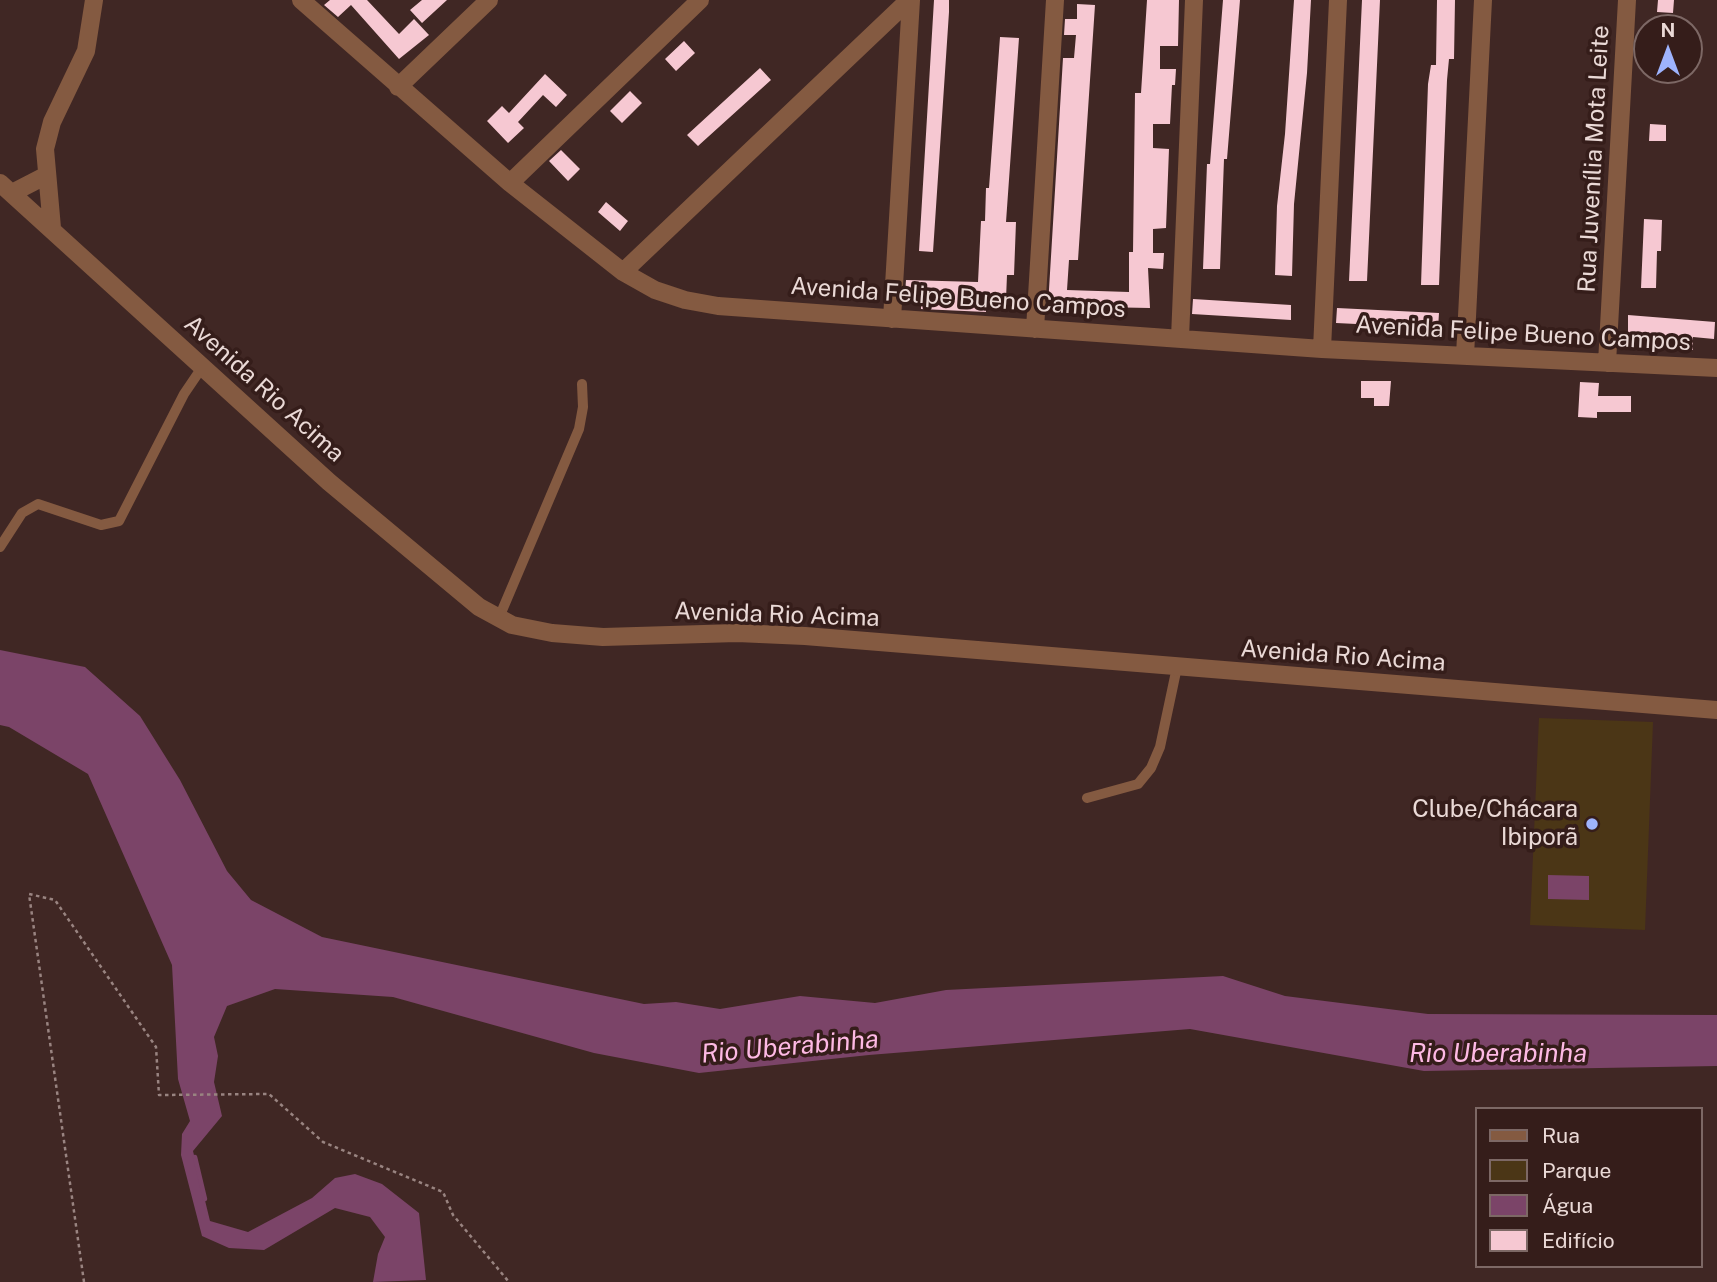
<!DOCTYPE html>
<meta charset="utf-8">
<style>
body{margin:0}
#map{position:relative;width:1717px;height:1282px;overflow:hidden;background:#402724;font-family:"Public Sans",sans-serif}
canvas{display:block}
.legend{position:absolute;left:1475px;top:1107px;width:228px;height:161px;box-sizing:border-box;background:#351d1a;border:2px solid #7d6865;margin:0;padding:9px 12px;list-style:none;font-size:21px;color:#ead9d6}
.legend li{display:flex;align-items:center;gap:14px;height:35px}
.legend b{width:35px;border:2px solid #7d6865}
.north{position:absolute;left:1633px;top:14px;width:70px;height:70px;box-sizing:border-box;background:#351d1a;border:2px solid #7d6865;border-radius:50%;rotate:0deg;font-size:19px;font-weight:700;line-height:28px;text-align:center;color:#ead9d6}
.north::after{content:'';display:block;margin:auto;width:24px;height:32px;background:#9eb3fd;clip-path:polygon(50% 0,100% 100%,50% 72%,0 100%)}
</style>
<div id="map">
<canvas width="1717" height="1282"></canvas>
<ul class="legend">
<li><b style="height:9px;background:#845a41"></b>Rua</li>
<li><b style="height:19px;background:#4b3616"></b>Parque</li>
<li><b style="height:19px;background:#7b4468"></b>Água</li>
<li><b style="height:19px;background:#f6c8d2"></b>Edifício</li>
</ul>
<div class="north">N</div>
</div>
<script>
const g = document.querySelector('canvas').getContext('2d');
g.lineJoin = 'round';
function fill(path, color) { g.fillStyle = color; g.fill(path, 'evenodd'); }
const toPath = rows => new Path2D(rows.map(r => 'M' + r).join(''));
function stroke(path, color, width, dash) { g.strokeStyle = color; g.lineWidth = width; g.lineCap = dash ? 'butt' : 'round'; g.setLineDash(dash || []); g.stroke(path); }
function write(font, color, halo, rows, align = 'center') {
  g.font = font + ' "Public Sans",sans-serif'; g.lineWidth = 7; g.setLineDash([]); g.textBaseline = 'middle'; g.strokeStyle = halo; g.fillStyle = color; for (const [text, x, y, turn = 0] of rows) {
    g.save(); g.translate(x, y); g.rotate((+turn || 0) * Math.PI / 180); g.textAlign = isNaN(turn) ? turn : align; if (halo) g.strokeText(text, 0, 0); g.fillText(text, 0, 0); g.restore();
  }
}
const green = toPath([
 [1539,718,1653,722,1645,930,1530,925]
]);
const water = toPath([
 [0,650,85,667,140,716,180,780,227,871,251,900,322,937,644,1004,676,1002,720,1009,800,996,875,1003,946,990,1223,976,1285,996,1428,1014,1717,1015,1717,1066,1424,1071,1190,1029,869,1055,699,1073,594,1053,393,997,275,989,227,1006,214,1037,218,1056,214,1082,222,1116,193,1151,210,1221,248,1232,312,1198,335,1178,355,1174,382,1184,419,1213,426,1280,373,1282,378,1254,385,1237,370,1217,335,1208,264,1250,229,1248,202,1236,181,1155,182,1134,190,1121,178,1079,172,965,88,774,9,727,0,725],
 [1548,875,1589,876,1589,900,1548,899]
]);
const stream = toPath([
 [195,1157,205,1199]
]);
const building = toPath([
 [330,0,367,0,399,34,414,19,429,35,399,59,351,5,338,17,324,5],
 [422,0,447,0,422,23,410,10],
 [934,0,949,0,949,12,933,252,919,251],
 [1147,0,1179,0,1178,46,1160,46,1160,69,1176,69,1175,85,1172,85,1170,124,1153,124,1153,148,1169,149,1166,228,1153,229,1153,253,1164,253,1163,269,1148,268,1150,308,1048,306,1063,58,1074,58,1076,35,1064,35,1065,19,1077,19,1077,4,1095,5,1078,260,1069,260,1067,290,1129,292,1129,252,1133,252,1135,93,1141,93],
 [1223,0,1240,0,1227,159,1224,159,1220,269,1203,269,1207,164,1210,164],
 [1294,0,1311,0,1307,73,1294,204,1292,276,1275,275,1277,206,1285,134],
 [1362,0,1380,0,1367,281,1349,281],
 [1437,0,1455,0,1454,59,1449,59,1447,80,1439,285,1421,285,1428,84,1431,65,1436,65],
 [1658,0,1674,0,1673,13,1657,12],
 [1000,37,1019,38,1006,222,1016,222,1014,275,1007,275,1006,299,986,299,986,312,921,309,921,295,905,294,906,280,978,282,981,221,985,221,986,188,989,188],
 [684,41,695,53,676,71,665,59],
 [760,68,771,80,698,146,687,135],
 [545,74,567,95,556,107,543,95,518,122,524,128,508,143,487,121,502,106,509,113],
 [630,91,642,103,622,123,610,111],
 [1650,124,1666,125,1666,141,1649,141],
 [561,150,580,169,568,181,549,161],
 [606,202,628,221,620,231,598,212],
 [1644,219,1662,220,1661,251,1657,251,1656,288,1641,288],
 [1193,299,1291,305,1291,320,1192,314],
 [1337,308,1439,313,1438,328,1336,323],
 [1628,315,1715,322,1714,339,1693,337,1693,350,1680,349,1681,337,1628,333],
 [1361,381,1391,381,1389,406,1374,406,1374,398,1361,398],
 [1580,382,1599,383,1598,396,1631,396,1631,412,1597,412,1597,418,1578,417]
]);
const path = toPath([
 [84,1282,29,894,55,900,156,1047,159,1095,269,1094,323,1142,443,1192,453,1215,509,1282]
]);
const lane = toPath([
 [0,547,22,513,38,504,101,525,119,521,184,394,203,366],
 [498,620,579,429,583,407,582,384],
 [1087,798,1138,784,1151,768,1160,747,1177,667]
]);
const street = toPath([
 [301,0,510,183,623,272,655,290,685,300,718,306,1322,349,1717,368],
 [398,87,489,0],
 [0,183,329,482,479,607,512,625,552,633,603,637,737,633,805,636,1717,710],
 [510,183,700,0],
 [12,193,45,176],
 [52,228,45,149,52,122,86,51,94,0],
 [623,272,909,0],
 [892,319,911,0],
 [1035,329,1055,0],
 [1180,338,1194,0],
 [1322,349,1338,0],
 [1465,356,1483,0],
 [1607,363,1627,0]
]);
const markers = [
 [1592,824,7,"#9eb3fd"]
];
const streetNames = [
 ["Rua Juvenília Mota Leite",1594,159,-87],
 ["Avenida Felipe Bueno Campos",958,298,4],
 ["Avenida Felipe Bueno Campos",1523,334,3],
 ["Avenida Rio Acima",264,389,42],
 ["Avenida Rio Acima",777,615,2],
 ["Avenida Rio Acima",1343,656,4]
];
const poiNames = [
 ["Clube/Chácara",1578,810],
 ["Ibiporã",1578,838]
];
const waterNames = [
 ["Rio Uberabinha",790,1047,-5],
 ["Rio Uberabinha",1498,1054]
];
fill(green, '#4b3616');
fill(water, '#7b4468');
stroke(stream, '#7b4468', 4.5);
fill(building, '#f6c8d2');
stroke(path, '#998481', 2.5, [3.5, 3.5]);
stroke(lane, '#845a41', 10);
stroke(street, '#845a41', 18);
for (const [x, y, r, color] of markers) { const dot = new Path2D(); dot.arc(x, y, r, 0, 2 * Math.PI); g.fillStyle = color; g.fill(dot); stroke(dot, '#351d1a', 2.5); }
write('24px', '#ead9d6', '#351d1a', streetNames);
write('24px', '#ead9d6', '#351d1a', poiNames, 'right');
write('italic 26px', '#fdb9e4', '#351d1a', waterNames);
</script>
